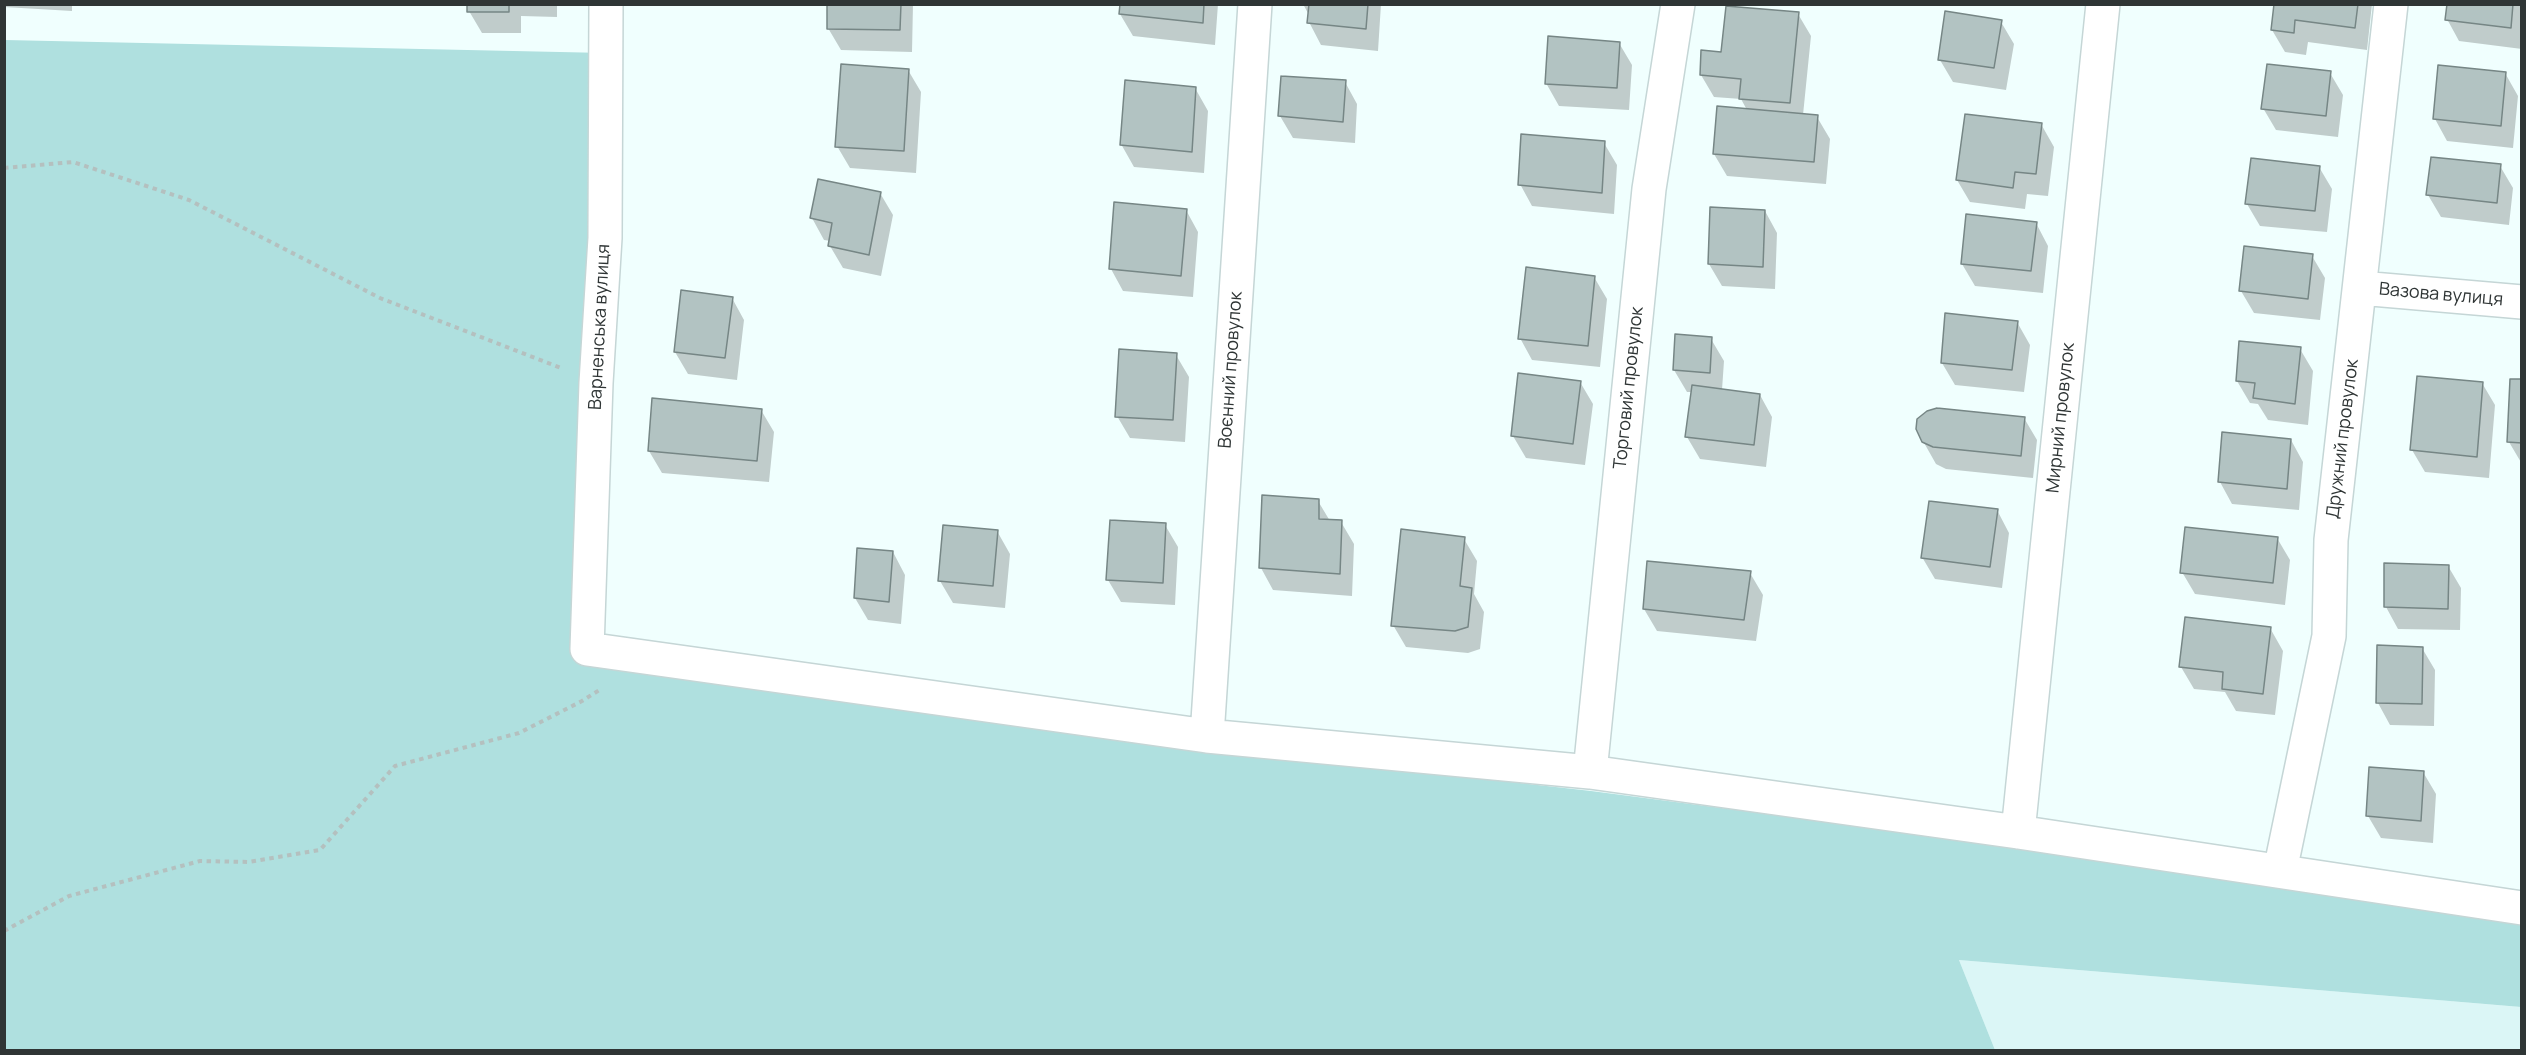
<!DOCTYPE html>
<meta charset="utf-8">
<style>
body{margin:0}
#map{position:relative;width:2526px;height:1055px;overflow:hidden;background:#f0fffe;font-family:Manrope,sans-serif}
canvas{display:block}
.frame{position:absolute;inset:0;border:6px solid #2f3535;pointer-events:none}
</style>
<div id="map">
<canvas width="2526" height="1055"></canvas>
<div class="frame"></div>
</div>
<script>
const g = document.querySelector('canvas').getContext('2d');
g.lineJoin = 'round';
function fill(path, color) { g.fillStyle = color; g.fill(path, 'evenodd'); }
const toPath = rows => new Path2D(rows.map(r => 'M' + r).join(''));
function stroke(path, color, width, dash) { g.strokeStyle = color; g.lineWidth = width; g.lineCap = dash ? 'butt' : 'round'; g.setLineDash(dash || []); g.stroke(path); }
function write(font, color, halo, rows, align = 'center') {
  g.font = font + ' Manrope,sans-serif'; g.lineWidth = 4.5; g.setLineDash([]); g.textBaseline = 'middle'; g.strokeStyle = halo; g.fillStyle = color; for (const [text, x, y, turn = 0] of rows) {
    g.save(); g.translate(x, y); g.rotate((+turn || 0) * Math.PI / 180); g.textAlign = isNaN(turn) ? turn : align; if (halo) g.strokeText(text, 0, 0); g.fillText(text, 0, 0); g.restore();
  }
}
const built = toPath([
 [1959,960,2521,1007,2521,1050,1995,1050]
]);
const green = toPath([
 [5,40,606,53,587,649,1209,748,1591,791,2282,881,2521,916,2521,1007,1959,960,1995,1050,5,1050]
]);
const shadow = toPath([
 [4,4,72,4,72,11,4,7],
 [469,4,557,4,557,17,521,16,521,33,482,33,469,11],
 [828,4,913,4,912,52,841,50,828,28],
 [1121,4,1218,4,1215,45,1133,36,1120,14],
 [1303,4,1381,4,1378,51,1321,45,1309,22,1309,15],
 [2275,4,2372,4,2367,50,2308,42,2306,55,2285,52,2272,30],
 [2448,4,2522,4,2522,49,2459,41,2447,19],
 [1798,14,1811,36,1803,115,1817,117,1830,139,1826,184,1727,176,1714,154,1747,110,1741,99,1714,97,1701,75,1722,53],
 [2001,22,2014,44,2006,90,1953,82,1940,60],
 [1619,43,1632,65,1629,110,1559,106,1546,83],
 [908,70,921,92,916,173,850,168,837,146],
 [2330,73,2343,95,2338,137,2276,130,2263,108],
 [2505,73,2518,96,2513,148,2447,141,2435,119],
 [1345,82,1357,104,1355,143,1293,138,1280,116],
 [1195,88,1208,111,1204,173,1134,167,1121,144],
 [2041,124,2054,147,2048,196,2027,194,2025,209,1970,202,1957,180],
 [1604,143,1617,165,1614,214,1532,206,1520,184],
 [2500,166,2513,188,2509,225,2441,217,2428,195],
 [2319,167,2332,189,2327,232,2260,226,2247,204],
 [880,193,893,215,881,276,843,268,830,246,831,241,824,240,812,218],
 [1186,210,1198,232,1193,297,1123,291,1111,269],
 [1765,211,1777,233,1775,289,1722,286,1709,264],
 [2036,223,2048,246,2043,293,1975,286,1962,264],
 [2312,256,2325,278,2320,320,2254,313,2241,291],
 [1594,277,1607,299,1600,367,1532,360,1520,338],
 [732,298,744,320,737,380,688,374,675,352],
 [2017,322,2030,345,2024,392,1955,385,1942,363],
 [1711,339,1724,361,1722,390,1760,395,1772,417,1766,467,1700,459,1687,437,1692,392,1687,392,1674,370],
 [2300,349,2313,371,2308,425,2268,420,2258,404,2250,403,2237,381],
 [1176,355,1189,377,1185,442,1130,438,1117,416],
 [2522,381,2522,464,2509,442],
 [1580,382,1593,404,1585,465,1526,458,1513,436],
 [2482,383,2495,405,2489,478,2425,472,2412,450],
 [761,410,774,432,769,482,662,473,649,451],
 [2024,418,2037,440,2033,478,1946,469,1936,464,1923,441],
 [2291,440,2303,462,2299,510,2232,504,2220,482],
 [1318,501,1330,521,1341,522,1354,544,1352,596,1273,590,1261,568],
 [1997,510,2009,533,2002,588,1935,579,1922,557],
 [1111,522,1165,525,1178,547,1175,605,1121,602,1108,580],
 [997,531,1010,554,1005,608,953,603,940,581],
 [2277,538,2290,560,2285,605,2195,594,2182,572],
 [1464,539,1477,561,1474,594,1484,612,1480,649,1468,653,1406,647,1393,625],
 [893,552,905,575,901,624,868,620,855,598],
 [2448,566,2461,588,2460,630,2398,629,2386,607],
 [1750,573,1763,595,1756,641,1657,631,1644,609],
 [2270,628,2283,651,2275,715,2236,711,2225,692,2194,689,2181,667],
 [2422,648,2435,670,2434,726,2390,725,2378,703],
 [2423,772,2436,794,2433,843,2381,838,2368,816]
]);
const building = toPath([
 [467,4,509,4,509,12,467,12,467,4],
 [827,4,901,4,900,30,827,29,827,4],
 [1120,4,1204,4,1203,23,1119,14,1120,4],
 [1309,4,1368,4,1366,29,1307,23,1309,4],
 [2274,4,2358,4,2355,28,2295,20,2294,33,2271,30,2274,4],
 [2447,4,2513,4,2511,28,2445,20,2447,4],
 [1726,6,1799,12,1790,103,1739,99,1741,79,1700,75,1701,50,1721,52,1726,6],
 [1945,11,2002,20,1994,68,1938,60,1945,11],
 [1548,36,1620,42,1617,88,1545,84,1548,36],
 [841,64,909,69,904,151,835,147,841,64],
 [2267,64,2331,71,2326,116,2261,109,2267,64],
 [2438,65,2506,72,2501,126,2433,119,2438,65],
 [1281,76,1346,80,1343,122,1278,116,1281,76],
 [1125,80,1196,87,1192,152,1120,145,1125,80],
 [1717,106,1818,115,1814,162,1713,154,1717,106],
 [1965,114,2042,123,2036,174,2015,172,2013,188,1956,180,1965,114],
 [1521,134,1605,141,1602,193,1518,185,1521,134],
 [2431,157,2501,164,2497,203,2426,195,2431,157],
 [2251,158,2320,166,2315,211,2245,204,2251,158],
 [818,179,881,192,869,255,828,246,832,223,810,218,818,179],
 [1114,202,1187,209,1181,276,1109,269,1114,202],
 [1710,207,1765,210,1763,267,1708,264,1710,207],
 [1966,214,2037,222,2031,271,1961,264,1966,214],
 [2244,246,2313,254,2308,299,2239,291,2244,246],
 [1526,267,1595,276,1588,346,1518,339,1526,267],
 [681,290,733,297,725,358,674,352,681,290],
 [1945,313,2018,321,2012,370,1941,363,1945,313],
 [1675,334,1712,337,1710,373,1673,370,1675,334],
 [2239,341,2301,347,2295,404,2253,398,2255,383,2236,381,2239,341],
 [1119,349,1177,353,1173,420,1115,417,1119,349],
 [1518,373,1581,381,1573,444,1511,436,1518,373],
 [2417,376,2483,382,2477,457,2410,450,2417,376],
 [2510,379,2522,379,2522,443,2507,442,2510,379],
 [1692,385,1760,394,1754,445,1685,437,1692,385],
 [652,398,762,409,757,461,648,451,652,398],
 [1937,408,2025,417,2021,456,1933,447,1922,442,1916,429,1917,419,1927,411,1937,408],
 [2222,432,2291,439,2287,489,2218,482,2222,432],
 [1262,495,1319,499,1319,519,1342,520,1340,574,1259,568,1262,495],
 [1929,501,1998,509,1990,567,1921,558,1929,501],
 [1110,520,1166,523,1163,583,1106,580,1110,520],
 [943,525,998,530,993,586,938,581,943,525],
 [2185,527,2278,537,2273,583,2180,573,2185,527],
 [1401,529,1465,537,1460,586,1472,588,1468,627,1455,631,1391,626,1401,529],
 [857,548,893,551,889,602,854,598,857,548],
 [1647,561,1751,571,1744,620,1643,609,1647,561],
 [2384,563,2449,565,2448,609,2384,607,2384,563],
 [2185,617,2271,627,2263,694,2222,689,2223,672,2179,667,2185,617],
 [2377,645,2423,647,2422,704,2376,703,2377,645],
 [2369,767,2424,771,2421,821,2366,816,2369,767]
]);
const path = toPath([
 [4,168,73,162,189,200,380,298,561,368],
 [4,931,69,896,200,861,249,862,320,850,395,766,519,733,582,701,601,689]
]);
const minor = toPath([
 [606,4,605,238,596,383,587,649,1207,736,1590,772,2018,832,2522,908],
 [2360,288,2522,302],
 [1207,736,1255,4],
 [1590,772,1649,189,1678,4],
 [2018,832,2103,4],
 [2280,871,2329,636,2331,540,2391,4]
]);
const streetNames = [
 ["Вазова вулиця",2441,295,5],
 ["Варненська вулиця",600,327,-87],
 ["Воєнний провулок",1231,370,-86],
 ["Торговий провулок",1629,388,-84],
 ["Мирний провулок",2061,418,-84],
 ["Дружний провулок",2343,439,-83]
];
fill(built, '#dbf6f6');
fill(green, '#afe0df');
fill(shadow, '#0003');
fill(building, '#b2c3c2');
stroke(building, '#768685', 1.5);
stroke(minor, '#c5d6d6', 36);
stroke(path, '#b4c0bf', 4, [4.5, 4.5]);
stroke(minor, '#fff', 33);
write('18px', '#2f3535', '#fff', streetNames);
</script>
